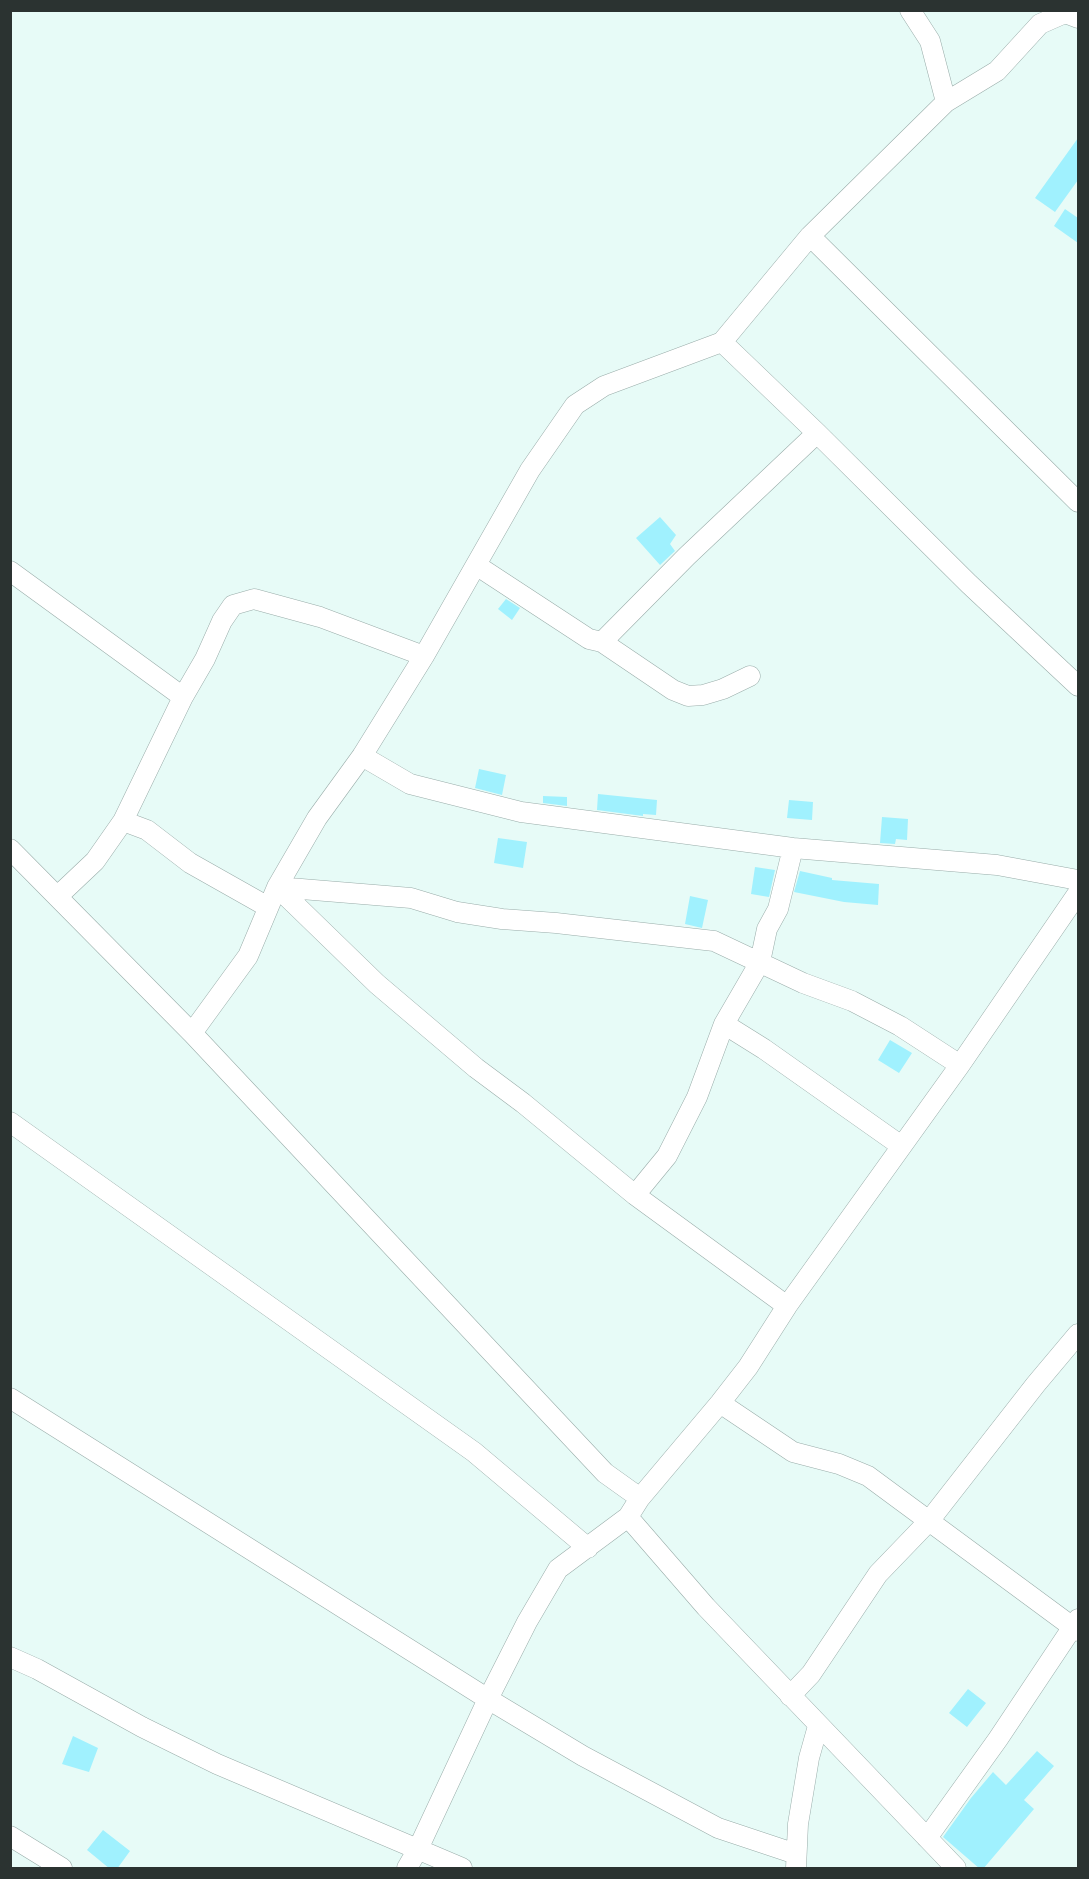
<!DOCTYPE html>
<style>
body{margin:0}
#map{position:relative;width:1089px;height:1879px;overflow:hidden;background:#e7fbf7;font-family:"Archivo Narrow",sans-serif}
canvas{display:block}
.frame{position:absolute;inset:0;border:12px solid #2b3331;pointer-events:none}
</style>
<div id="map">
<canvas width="1089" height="1879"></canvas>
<div class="frame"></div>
</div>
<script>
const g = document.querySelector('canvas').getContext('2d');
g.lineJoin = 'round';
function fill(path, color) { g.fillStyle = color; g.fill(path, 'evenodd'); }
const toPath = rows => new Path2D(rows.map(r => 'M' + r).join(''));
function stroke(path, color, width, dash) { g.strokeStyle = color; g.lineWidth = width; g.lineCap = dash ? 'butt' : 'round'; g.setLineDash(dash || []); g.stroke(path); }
const building = toPath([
 [1078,138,1078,180,1055,212,1035,198],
 [1065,209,1078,218,1078,243,1054,226],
 [660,517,676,535,670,544,675,551,660,565,636,538],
 [506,599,520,608,512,620,498,609],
 [479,769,506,775,502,795,475,788],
 [598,794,657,800,656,815,643,814,643,816,597,810],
 [543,796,567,797,567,806,543,803],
 [789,800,813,802,812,820,787,818],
 [882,817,908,819,907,840,896,839,895,844,880,843],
 [498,838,527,842,523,868,494,863],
 [755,867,775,870,769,897,751,894],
 [800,871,832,878,832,880,879,884,878,905,844,902,794,892],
 [690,896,708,900,702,928,685,924],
 [890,1040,912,1053,899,1073,878,1060],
 [968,1689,986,1703,967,1727,949,1713],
 [73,1736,98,1748,89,1772,62,1764],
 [1037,1751,1054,1766,1024,1800,1034,1809,983,1869,980,1869,943,1837,971,1798,993,1772,1006,1785],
 [103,1830,130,1851,117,1869,110,1869,87,1850]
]);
const street = toPath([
 [910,10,930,41,946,102,810,236,1078,502],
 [946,102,997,71,1040,24,1065,13,1078,18],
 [810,236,722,342,817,433,969,584,1078,686],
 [476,565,589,639,602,642,673,690,688,696,703,695,723,689,750,676],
 [10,571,183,697],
 [602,642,687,556,817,433],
 [362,756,410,784,521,812,793,848,997,865,1078,880],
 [123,821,147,830,190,863,268,907],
 [10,849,192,1033,605,1473,640,1498],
 [277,887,411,898,457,912,502,919,556,923,714,941,803,983,852,1001,900,1026,960,1065],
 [277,887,377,984,476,1068,523,1103,635,1195,787,1306],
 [58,896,95,861,123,821,183,697,205,659,222,621,233,605,254,599,320,617,424,656],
 [724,1024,764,1049,900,1145],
 [192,1033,248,956,277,887,317,818,362,756,424,656,530,470,575,405,604,386,722,342],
 [10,1122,474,1452,588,1548],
 [635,1195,667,1156,697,1097,724,1024,760,962,767,929,778,909,793,848],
 [10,1398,488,1699,583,1756,718,1828,796,1854],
 [720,1403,793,1452,839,1464,868,1476,1078,1631],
 [628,1517,706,1607,956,1868],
 [10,1657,37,1669,142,1727,217,1764,462,1868],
 [790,1696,811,1674,878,1574,929,1521,1036,1384,1078,1334],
 [10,1836,62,1868],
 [927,1838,998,1739,1078,1619],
 [407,1868,418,1849,488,1699,527,1622,558,1569,628,1517,640,1498,720,1403,748,1367,787,1306,960,1065,1078,893],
 [796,1868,798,1824,809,1758,818,1726]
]);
fill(building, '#a0f1fe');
stroke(street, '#99aca9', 21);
stroke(street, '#fff', 20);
</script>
